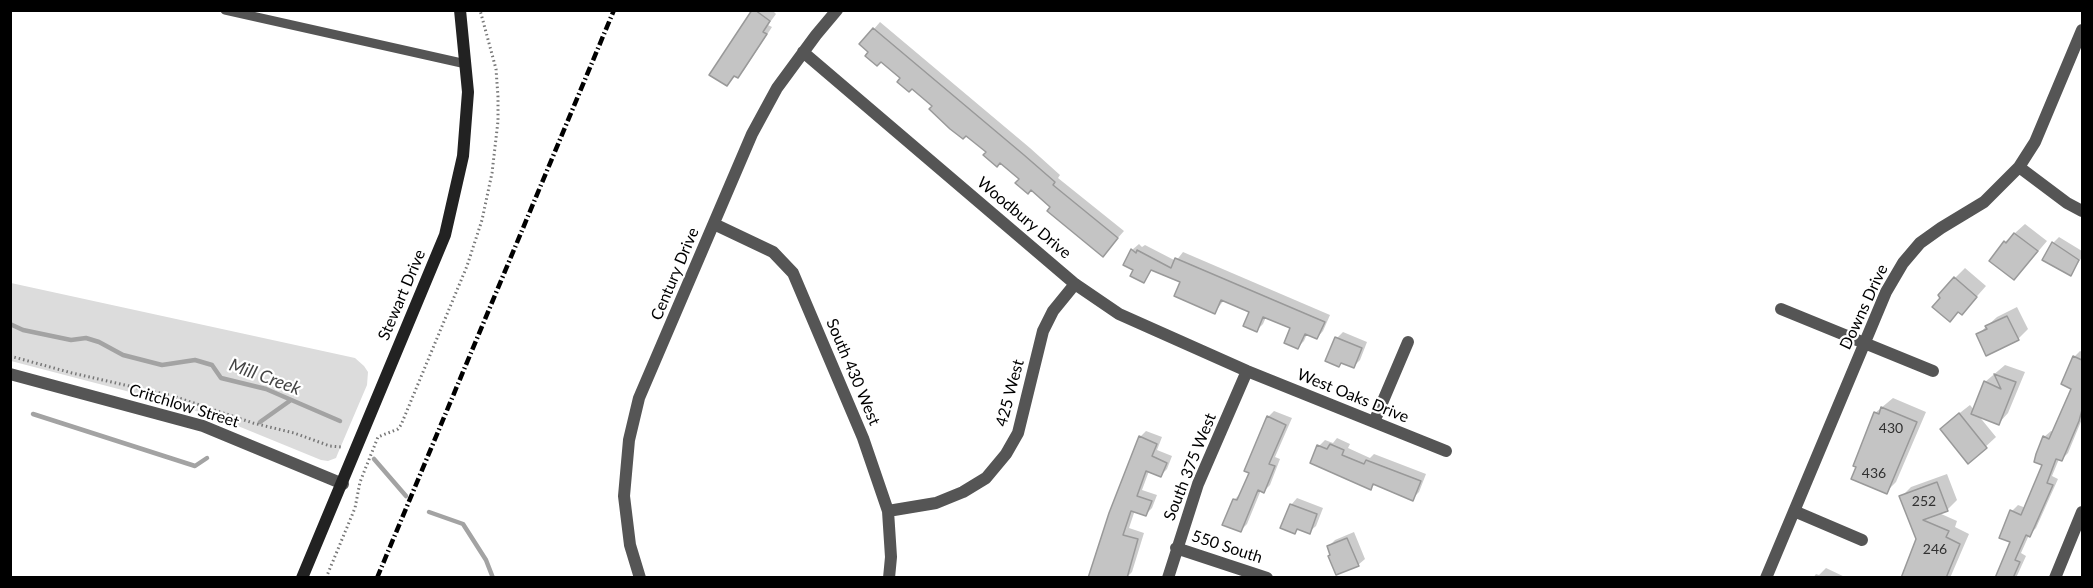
<!DOCTYPE html>
<style>
body{margin:0}
#map{position:relative;width:2093px;height:588px;overflow:hidden;background:#fff;font-family:Lato,sans-serif}
canvas{display:block}
.frame{position:absolute;inset:0;border:12px solid #000;pointer-events:none}
</style>
<div id="map">
<canvas width="2093" height="588"></canvas>
<div class="frame"></div>
</div>
<script>
const g = document.querySelector('canvas').getContext('2d');
g.lineJoin = 'round';
function fill(path, color) { g.fillStyle = color; g.fill(path, 'evenodd'); }
const toPath = rows => new Path2D(rows.map(r => 'M' + r).join(''));
function stroke(path, color, width, dash) { g.strokeStyle = color; g.lineWidth = width; g.lineCap = dash ? 'butt' : 'round'; g.setLineDash(dash || []); g.stroke(path); }
function write(font, color, halo, rows, align = 'center') {
  g.font = font + ' Lato,sans-serif'; g.lineWidth = 4.5; g.setLineDash([]); g.textBaseline = 'middle'; g.strokeStyle = halo; g.fillStyle = color; for (const [text, x, y, turn = 0] of rows) {
    g.save(); g.translate(x, y); g.rotate((+turn || 0) * Math.PI / 180); g.textAlign = isNaN(turn) ? turn : align; if (halo) g.strokeText(text, 0, 0); g.fillText(text, 0, 0); g.restore();
  }
}
const green = toPath([
 [11,283,355,358,364,366,368,372,367,385,338,453,336,458,328,461,321,460,233,424,176,404,11,361]
]);
const shadow = toPath([
 [753,10,772,10,776,14,768,25,772,27,744,70,738,76,736,75,727,85],
 [880,22,1030,148,1060,175,1058,178,1124,231,1109,248,1052,206,870,52,874,29],
 [2025,224,2047,241,2024,268,2005,242],
 [2059,237,2082,251,2082,257,2071,274,2053,243],
 [1139,244,1142,247,1145,245,1176,261,1183,252,1330,315,1323,331,1317,338,1307,334,1304,341,1298,347,1292,327,1266,317,1263,324,1257,330,1251,311,1224,300,1215,312,1182,281,1153,269,1143,281,1135,269,1132,250],
 [1965,268,1986,286,1971,303,1959,311,1955,278],
 [2017,307,2028,329,2018,339,1977,335,1997,317],
 [1343,332,1367,342,1360,360,1353,367,1343,362,1339,365,1337,338],
 [2080,351,2082,352,2082,419,2068,453,2061,460,2059,459,2052,476,2058,479,2036,528,2029,535,2021,553,2026,556,2016,578,1997,578,2012,542,2012,511,2018,505,2026,508,2044,464,2044,437,2051,431,2054,432,2073,388,2074,357],
 [2005,365,2025,372,2008,413,1999,423,1978,415,1996,437,1969,462,1952,419,1970,405,1974,410,1985,382],
 [1893,398,1926,412,1896,482,1886,492,1875,413],
 [1274,411,1292,418,1275,457,1280,459,1270,485,1264,491,1261,490,1247,524,1240,531,1234,500,1241,493,1251,472,1268,417],
 [1146,431,1162,437,1157,450,1172,456,1167,469,1161,475,1149,471,1142,490,1157,495,1152,508,1146,514,1135,510,1129,528,1144,533,1132,572,1126,578,1113,578,1140,437],
 [1337,438,1350,444,1348,448,1370,458,1374,454,1426,474,1419,492,1412,499,1376,483,1371,488,1319,446,1325,440,1333,443],
 [1947,474,1957,500,1947,510,1939,513,1957,521,1955,527,1969,534,1950,578,1903,578,1917,539,1901,497,1911,487],
 [1297,498,1323,508,1316,526,1309,532,1299,528,1295,532,1291,505],
 [1354,532,1365,559,1358,565,1332,554,1329,546,1335,540],
 [1826,568,1847,578,1813,578,1816,574,1819,575]
]);
const stream = toPath([
 [10,324,23,330,71,340,86,338,99,342,123,355,162,365,195,360,212,365,221,378,266,389,340,421],
 [33,414,195,466,207,458],
 [260,422,291,400],
 [374,459,406,496],
 [429,512,463,524,486,560,493,578]
]);
const building = toPath([
 [752,10,755,10,770,21,763,32,767,34,738,78,734,76,727,86,709,75,752,10],
 [873,28,1024,155,1055,182,1053,185,1118,238,1103,257,1047,211,1050,207,1031,190,1028,194,1015,183,1019,179,1000,163,997,167,983,155,986,152,966,136,963,139,950,129,929,109,932,106,912,89,909,92,897,82,900,78,881,62,877,66,865,56,868,52,859,44,873,28],
 [2014,233,2038,251,2014,280,1989,261,2004,241,2006,243,2014,233],
 [2052,242,2079,260,2071,276,2042,260,2052,242],
 [1131,249,1136,253,1137,250,1171,268,1175,258,1325,322,1317,339,1305,334,1298,349,1284,343,1290,328,1263,317,1257,332,1243,326,1249,312,1221,300,1215,314,1174,296,1180,282,1151,270,1144,283,1130,276,1133,270,1123,265,1131,249],
 [1954,277,1977,297,1962,315,1958,312,1950,322,1932,307,1940,298,1938,295,1954,277],
 [2007,316,2019,340,1986,356,1976,334,1987,329,1985,326,2007,316],
 [1335,337,1362,348,1354,368,1341,363,1339,367,1325,361,1335,337],
 [2073,356,2082,360,2082,410,2079,421,2062,461,2056,459,2047,483,2053,485,2030,537,2026,535,2015,560,2020,562,2013,578,1995,578,2010,542,1999,538,2010,510,2021,515,2042,465,2034,462,2036,454,2043,436,2049,439,2071,389,2061,384,2073,356],
 [1994,374,2016,382,1999,425,1971,414,1984,381,2001,389,1994,374],
 [1881,407,1917,422,1887,494,1851,479,1856,467,1853,466,1874,412,1879,414,1881,407],
 [1959,413,1987,448,1968,464,1940,429,1959,413],
 [1267,416,1286,425,1269,464,1275,466,1264,493,1258,490,1241,532,1222,525,1233,499,1237,500,1249,473,1244,471,1267,416],
 [1139,436,1157,444,1152,456,1167,463,1161,477,1146,471,1137,496,1152,501,1146,516,1131,511,1123,535,1138,539,1127,578,1088,578,1109,513,1139,436],
 [1330,444,1344,450,1342,455,1364,464,1366,460,1421,481,1413,501,1373,484,1371,490,1310,463,1317,445,1327,449,1330,444],
 [1937,482,1948,511,1923,520,1949,531,1946,537,1960,544,1946,578,1901,578,1916,539,1899,496,1937,482],
 [1290,504,1317,514,1310,534,1297,529,1295,534,1280,528,1290,504],
 [1347,538,1359,566,1336,575,1328,556,1330,555,1327,546,1347,538]
]);
const path = toPath([
 [10,356,72,373,173,396,253,423,294,433,330,446,342,447],
 [326,578,355,508,360,482,378,437,398,429,401,425,467,266,482,220,492,173,498,121,498,97,496,69,480,10]
]);
const lane = toPath([
 [225,10,466,64]
]);
const street = toPath([
 [803,52,1075,284,1119,314,1247,371,1446,451],
 [2019,167,2067,203,2082,211],
 [714,224,773,252,793,273,863,438,888,511,891,557,889,578],
 [1781,309,1933,371],
 [10,374,203,426,343,484],
 [1374,422,1408,342],
 [888,511,936,503,963,492,986,478,1006,454,1018,433,1043,331,1053,311,1075,284],
 [1794,511,1862,540],
 [1176,548,1267,578],
 [640,578,630,545,624,496,629,440,639,398,752,134,777,88,816,35,837,10],
 [1168,578,1198,484,1247,371],
 [1766,578,1886,292,1903,263,1920,243,1941,228,1984,202,2019,167,2035,142,2082,30],
 [2055,578,2082,512]
]);
const secondary = toPath([
 [302,578,445,235,463,156,468,92,460,10]
]);
const rail = toPath([
 [377,578,614,10]
]);
const numberNames = [
 ["430",1891,428],
 ["436",1874,473],
 ["252",1924,501],
 ["246",1935,549]
];
const streetNames = [
 ["Woodbury Drive",1024,218,40],
 ["Century Drive",675,274,-67],
 ["Stewart Drive",402,295,-67],
 ["Downs Drive",1864,307,-65],
 ["South 430 West",853,372,67],
 ["425 West",1010,393,-75],
 ["West Oaks Drive",1353,396,22],
 ["Critchlow Street",184,406,17],
 ["South 375 West",1190,467,-68],
 ["550 South",1227,547,18]
];
const waterNames = [
 ["Mill Creek",265,377,20]
];
fill(green, '#dcdcdc');
fill(shadow, '#0003');
stroke(stream, '#a3a3a3', 4.5);
fill(building, '#c4c4c4');
stroke(building, '#999', 1.5);
stroke(path, '#777', 3, [1.5, 3]);
stroke(lane, '#555', 9);
stroke(street, '#555', 12);
stroke(secondary, '#222', 12);
stroke(rail, '#000', 4.5, [9, 3, 1.5, 3]);
write('14px', '#313131', null, numberNames);
write('16px', '#000', '#fff', streetNames);
write('italic 18px', '#444', '#fff', waterNames);
</script>
